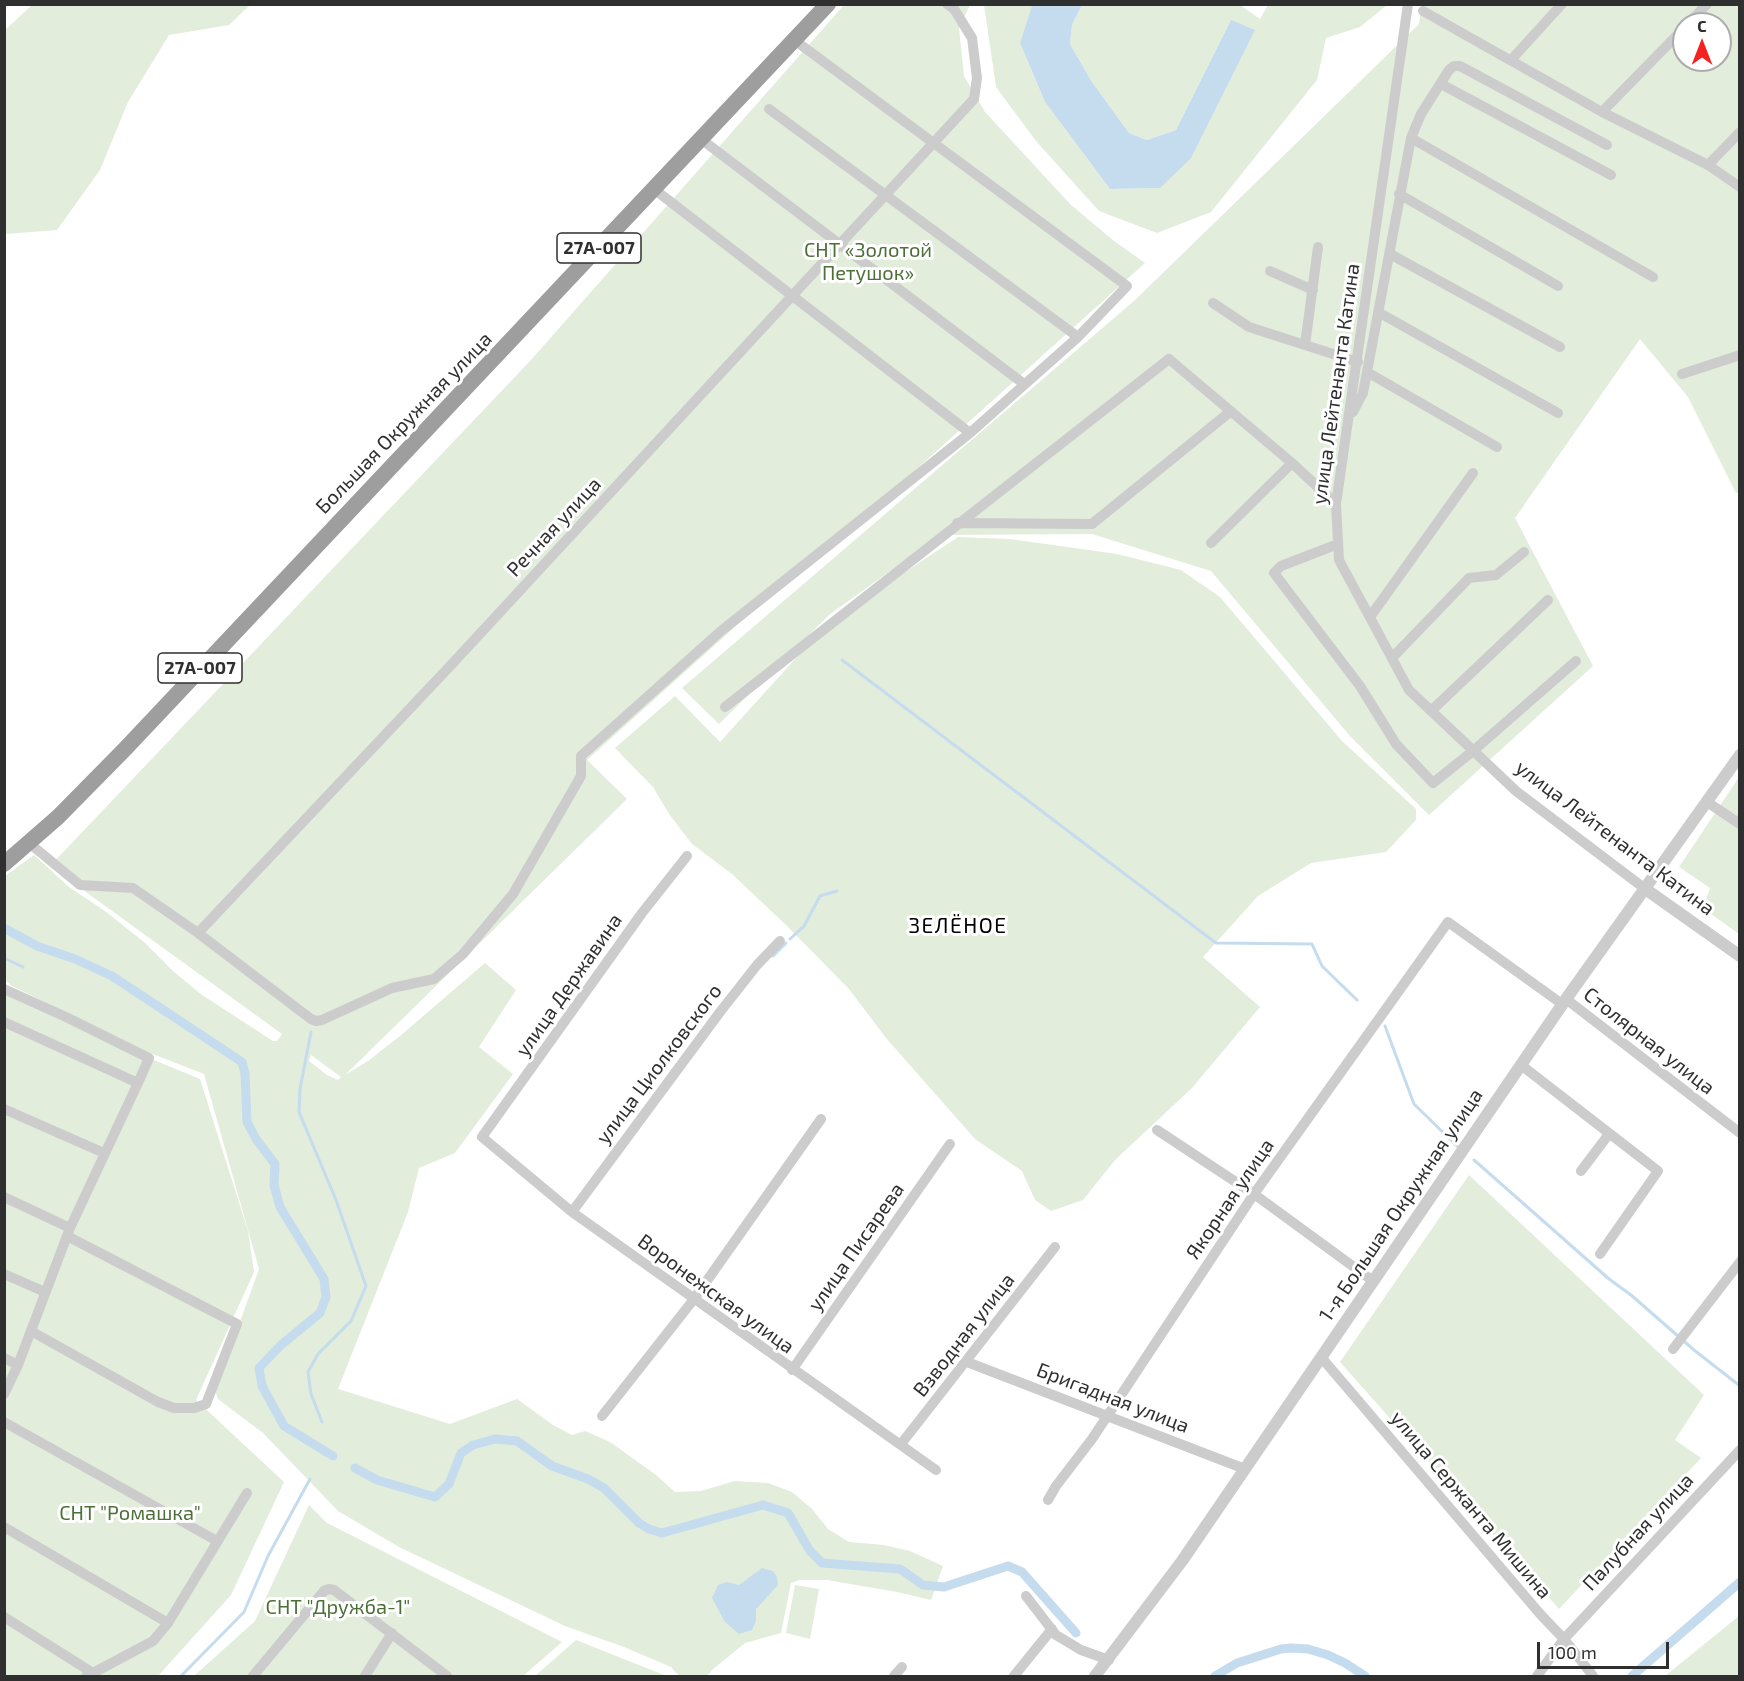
<!DOCTYPE html>
<meta charset="utf-8">
<style>
body{margin:0}
#map{position:relative;width:1744px;height:1681px;overflow:hidden;background:#fff;font-family:"Exo 2",sans-serif}
canvas{display:block}
.frame{position:absolute;inset:0;border:6px solid #2f2f2f;pointer-events:none}
.north{position:absolute;left:1672px;top:12px;width:60px;height:60px;box-sizing:border-box;background:#fff;border:2px solid #acacac;border-radius:50%;rotate:0deg;font-size:16px;font-weight:700;line-height:24px;text-align:center;color:#2f2f2f}
.north::after{content:'';display:block;margin:auto;width:21px;height:27px;background:#f62121;clip-path:polygon(50% 0,100% 100%,50% 72%,0 100%)}
.scale{position:absolute;left:1537px;top:1642px;width:132px;height:27px;box-sizing:border-box;border:3px solid #2f2f2f;border-top:0;padding-left:8px;font-size:18px;line-height:21px;white-space:nowrap;color:#2f2f2f;-webkit-text-stroke:4px #fff;paint-order:stroke}
</style>
<div id="map">
<canvas width="1744" height="1681"></canvas>
<div class="frame"></div>
<div class="north">С</div>
<div class="scale">100 m</div>
</div>
<script>
const g = document.querySelector('canvas').getContext('2d');
g.lineJoin = 'round';
function fill(path, color) { g.fillStyle = color; g.fill(path, 'evenodd'); }
const toPath = rows => new Path2D(rows.map(r => 'M' + r).join(''));
function stroke(path, color, width, dash) { g.strokeStyle = color; g.lineWidth = width; g.lineCap = dash ? 'butt' : 'round'; g.setLineDash(dash || []); g.stroke(path); }
function write(font, color, halo, rows, align = 'center') {
  g.font = font + ' "Exo 2",sans-serif'; g.lineWidth = 6; g.setLineDash([]); g.textBaseline = 'middle'; g.strokeStyle = halo; g.fillStyle = color; for (const [text, x, y, turn = 0] of rows) {
    g.save(); g.translate(x, y); g.rotate((+turn || 0) * Math.PI / 180); g.textAlign = isNaN(turn) ? turn : align; if (halo) g.strokeText(text, 0, 0); g.fillText(text, 0, 0); g.restore();
  }
}
const green = toPath([
 [32,5,250,5,229,25,169,35,128,102,100,170,57,230,5,234,5,30],
 [844,5,970,5,959,28,964,76,985,112,1071,205,1114,241,1145,263,859,521,806,563,587,760,627,799,345,1075,368,1061,400,1036,485,963,516,990,479,1047,513,1074,455,1153,419,1168,408,1212,338,1389,450,1424,517,1399,553,1425,572,1435,585,1431,610,1442,656,1475,675,1492,701,1491,735,1481,768,1483,792,1492,812,1509,828,1529,849,1542,884,1545,910,1551,943,1566,931,1600,897,1592,827,1580,800,1580,791,1583,781,1633,745,1643,712,1670,707,1676,679,1676,671,1667,624,1647,565,1626,399,1547,338,1511,263,1433,218,1399,215,1391,259,1269,204,1074,150,1053,12,986,5,980,5,876,34,855,69,887,105,911,144,942,173,971,202,995,273,1041,277,1041,282,1034,50,866,531,360],
 [311,1055,341,1077,338,1080,327,1075,309,1061],
 [984,5,1032,5,1020,43,1045,102,1110,189,1160,188,1231,20,1176,130,1147,140,1129,133,1092,82,1070,44,1072,25,1082,5,1240,5,1260,19,1268,5,1387,5,1360,27,1326,38,1317,80,1211,212,1157,233,1099,211,1036,141,996,87],
 [1422,5,1739,5,1739,493,1736,493,1688,397,1640,339,1515,518,1593,666,1429,815,1350,736,1211,571,1092,534,940,535,829,615,719,724,682,688,1134,301,1419,24],
 [1684,24,1720,24,1720,60,1684,60],
 [958,537,1010,539,1117,554,1181,570,1220,597,1342,741,1416,809,1416,820,1386,852,1311,863,1258,896,1203,957,1260,1007,1192,1088,1115,1160,1083,1200,1051,1211,1035,1200,1022,1171,975,1139,886,1038,849,989,786,925,732,874,692,844,669,814,653,787,615,748,675,696,720,742,796,658,830,627,881,588],
 [1739,777,1739,934,1703,908,1710,888,1679,867],
 [5,986,149,1058,200,1079,248,1231,254,1272,196,1400,284,1482,231,1595,158,1676,5,1676],
 [1469,1175,1704,1395,1675,1440,1701,1458,1559,1609,1340,1362],
 [309,1505,327,1523,562,1642,523,1676,194,1676,255,1621],
 [795,1585,819,1589,810,1639,786,1633],
 [1739,1616,1739,1676,1665,1676],
 [576,1640,664,1675,665,1676,535,1676]
]);
const water = toPath([
 [1032,5,1082,5,1072,25,1070,44,1092,82,1129,133,1147,140,1176,130,1231,20,1255,30,1191,158,1160,188,1110,189,1045,102,1020,43],
 [762,1568,773,1571,777,1577,778,1585,756,1609,756,1621,752,1630,739,1634,725,1622,712,1598,718,1585,727,1582,739,1585]
]);
const stream = toPath([
 [842,660,1216,943,1312,944,1322,966,1357,1000],
 [790,939,804,926,820,896,837,891],
 [773,956,786,943],
 [4,958,23,967],
 [1385,1026,1414,1104,1459,1148],
 [311,1032,300,1089,299,1112,336,1200,366,1286,351,1321,318,1354,308,1372,311,1394,322,1422],
 [1474,1160,1609,1279,1631,1295,1694,1350,1740,1386],
 [181,1676,244,1612,268,1556,310,1479]
]);
const canal = toPath([
 [4,928,37,946,75,959,112,976,242,1062,245,1073,247,1122,256,1139,275,1164,274,1185,280,1207,324,1279,326,1297,320,1313,281,1345,259,1368,262,1386,284,1426,333,1456],
 [355,1468,377,1480,435,1497,449,1484,461,1453,473,1445,495,1439,517,1441,552,1466,588,1479,604,1488,639,1523,649,1529,662,1533,763,1505,788,1513,810,1551,822,1563,900,1569,923,1585,944,1587,1008,1566,1022,1572,1076,1633],
 [1215,1676,1237,1663,1281,1649,1291,1648,1308,1649,1328,1655,1345,1663,1365,1676],
 [1632,1676,1740,1582]
]);
const minor = toPath([
 [1408,4,1336,504,1339,560,1409,690,1516,791,1644,888],
 [1423,11,1602,112,1708,165,1740,187],
 [1688,24,1707,4],
 [1511,60,1562,4],
 [1441,84,1611,175],
 [769,109,1078,337],
 [1602,112,1684,28],
 [1411,138,1653,277],
 [701,139,1024,384],
 [1708,165,1740,132],
 [654,189,970,433],
 [1399,194,1558,286],
 [1390,254,1560,347],
 [1270,271,1313,290],
 [1213,303,1249,327,1358,362],
 [1378,312,1558,413],
 [1305,345,1318,247],
 [1367,372,1497,447],
 [1682,374,1740,355],
 [1353,412,1363,393,1411,138,1421,114,1449,70,1454,66,1460,66,1607,145],
 [957,523,1092,524,1231,411],
 [1211,543,1292,463],
 [1338,544,1281,566,1274,573,1360,686,1396,744,1433,783,1473,751,1576,661],
 [1370,617,1473,473],
 [1392,658,1469,578,1496,575,1524,552],
 [725,707,1169,359,1292,463,1336,504],
 [1431,711,1548,600],
 [1707,802,1740,824],
 [29,843,80,885,133,888,198,933,311,1019,316,1021,322,1020,392,988,434,979,463,954,513,894,581,776,581,756,721,631,970,433,1078,337,1127,286,801,45],
 [687,856,642,913,482,1137,572,1212,936,1470],
 [198,933,452,664,974,99,977,78,972,38,954,9,947,4],
 [4,989,66,1017,149,1058,138,1083],
 [1566,999,1740,1133],
 [4,1022,138,1083,70,1228,18,1365,4,1394],
 [1521,1065,1658,1171,1600,1254],
 [4,1109,104,1153],
 [1157,1130,1254,1194,1373,1281],
 [1581,1171,1609,1134],
 [4,1197,70,1228],
 [572,1212,720,1012,757,965,780,941],
 [4,1274,45,1292],
 [31,1331,158,1402,174,1408,194,1408,206,1404,237,1324,67,1236],
 [1673,1349,1740,1262],
 [1321,1357,1541,1615,1564,1639,1593,1676],
 [4,1358,18,1365],
 [967,1362,1245,1469],
 [792,1370,950,1144],
 [602,1416,694,1299,821,1119],
 [4,1422,217,1541],
 [901,1444,1055,1247],
 [1048,1500,1056,1486,1092,1439,1254,1194,1448,922,1562,1004],
 [4,1527,168,1623],
 [1026,1596,1056,1635,1081,1650,1109,1660],
 [4,1617,93,1673,86,1676],
 [93,1673,153,1641,168,1623,247,1493],
 [253,1676,324,1591,329,1589,334,1590,447,1676],
 [365,1676,392,1633],
 [894,1676,902,1667],
 [1014,1676,1052,1629],
 [1537,1676,1564,1639,1740,1450]
]);
const tertiary = toPath([
 [1644,888,1740,956],
 [1095,1676,1182,1561,1566,999,1740,755]
]);
const trunk = toPath([
 [4,864,58,817,125,749,828,4]
]);
const shields = [
 [599,248,84],
 [200,668,84]
];
const shieldNames = [
 ["27А-007",599,248],
 ["27А-007",200,668]
];
const parkNames = [
 ["СНТ «Золотой",868,250],
 ["Петушок»",868,273],
 ["СНТ \"Ромашка\"",130,1513],
 ["СНТ \"Дружба-1\"",338,1607]
];
const streetNames = [
 ["улица Лейтенанта Катина",1336,384,-82],
 ["Большая Окружная улица",404,423,-46],
 ["Речная улица",554,527,-47],
 ["улица Лейтенанта Катина",1615,838,37],
 ["улица Державина",569,985,-55],
 ["Столярная улица",1649,1041,38],
 ["улица Циолковского",659,1064,-53],
 ["Якорная улица",1230,1199,-56],
 ["1-я Большая Окружная улица",1401,1205,-56],
 ["улица Писарева",856,1247,-55],
 ["Воронежская улица",716,1294,36],
 ["Взводная улица",964,1335,-52],
 ["Бригадная улица",1113,1398,21],
 ["улица Сержанта Мишина",1471,1505,50],
 ["Палубная улица",1638,1532,-47]
];
const neighbourhoodNames = [
 ["ЗЕЛЁНОЕ",958,926]
];
fill(green, '#e3eddb');
fill(water, '#c5dcef');
stroke(stream, '#c5dcef', 3);
stroke(canal, '#c5dcef', 9);
stroke(minor, '#ccc', 10);
stroke(tertiary, '#ccc', 12);
stroke(trunk, '#9e9e9e', 16);
for (const [x, y, w] of shields) { const box = new Path2D(); box.roundRect(x - w / 2, y - 15, w, 30, 4.5); g.fillStyle = '#fff'; g.fill(box); stroke(box, '#2f2f2f', 1.5); }
write('bold 18px', '#2f2f2f', null, shieldNames);
write('20px', '#4d6f38', '#fff', parkNames);
write('20px', '#2f2f2f', '#fff', streetNames);
g.letterSpacing = '1.5px';
write('21px', '#000', '#fff', neighbourhoodNames);
g.letterSpacing = '0px';
</script>
